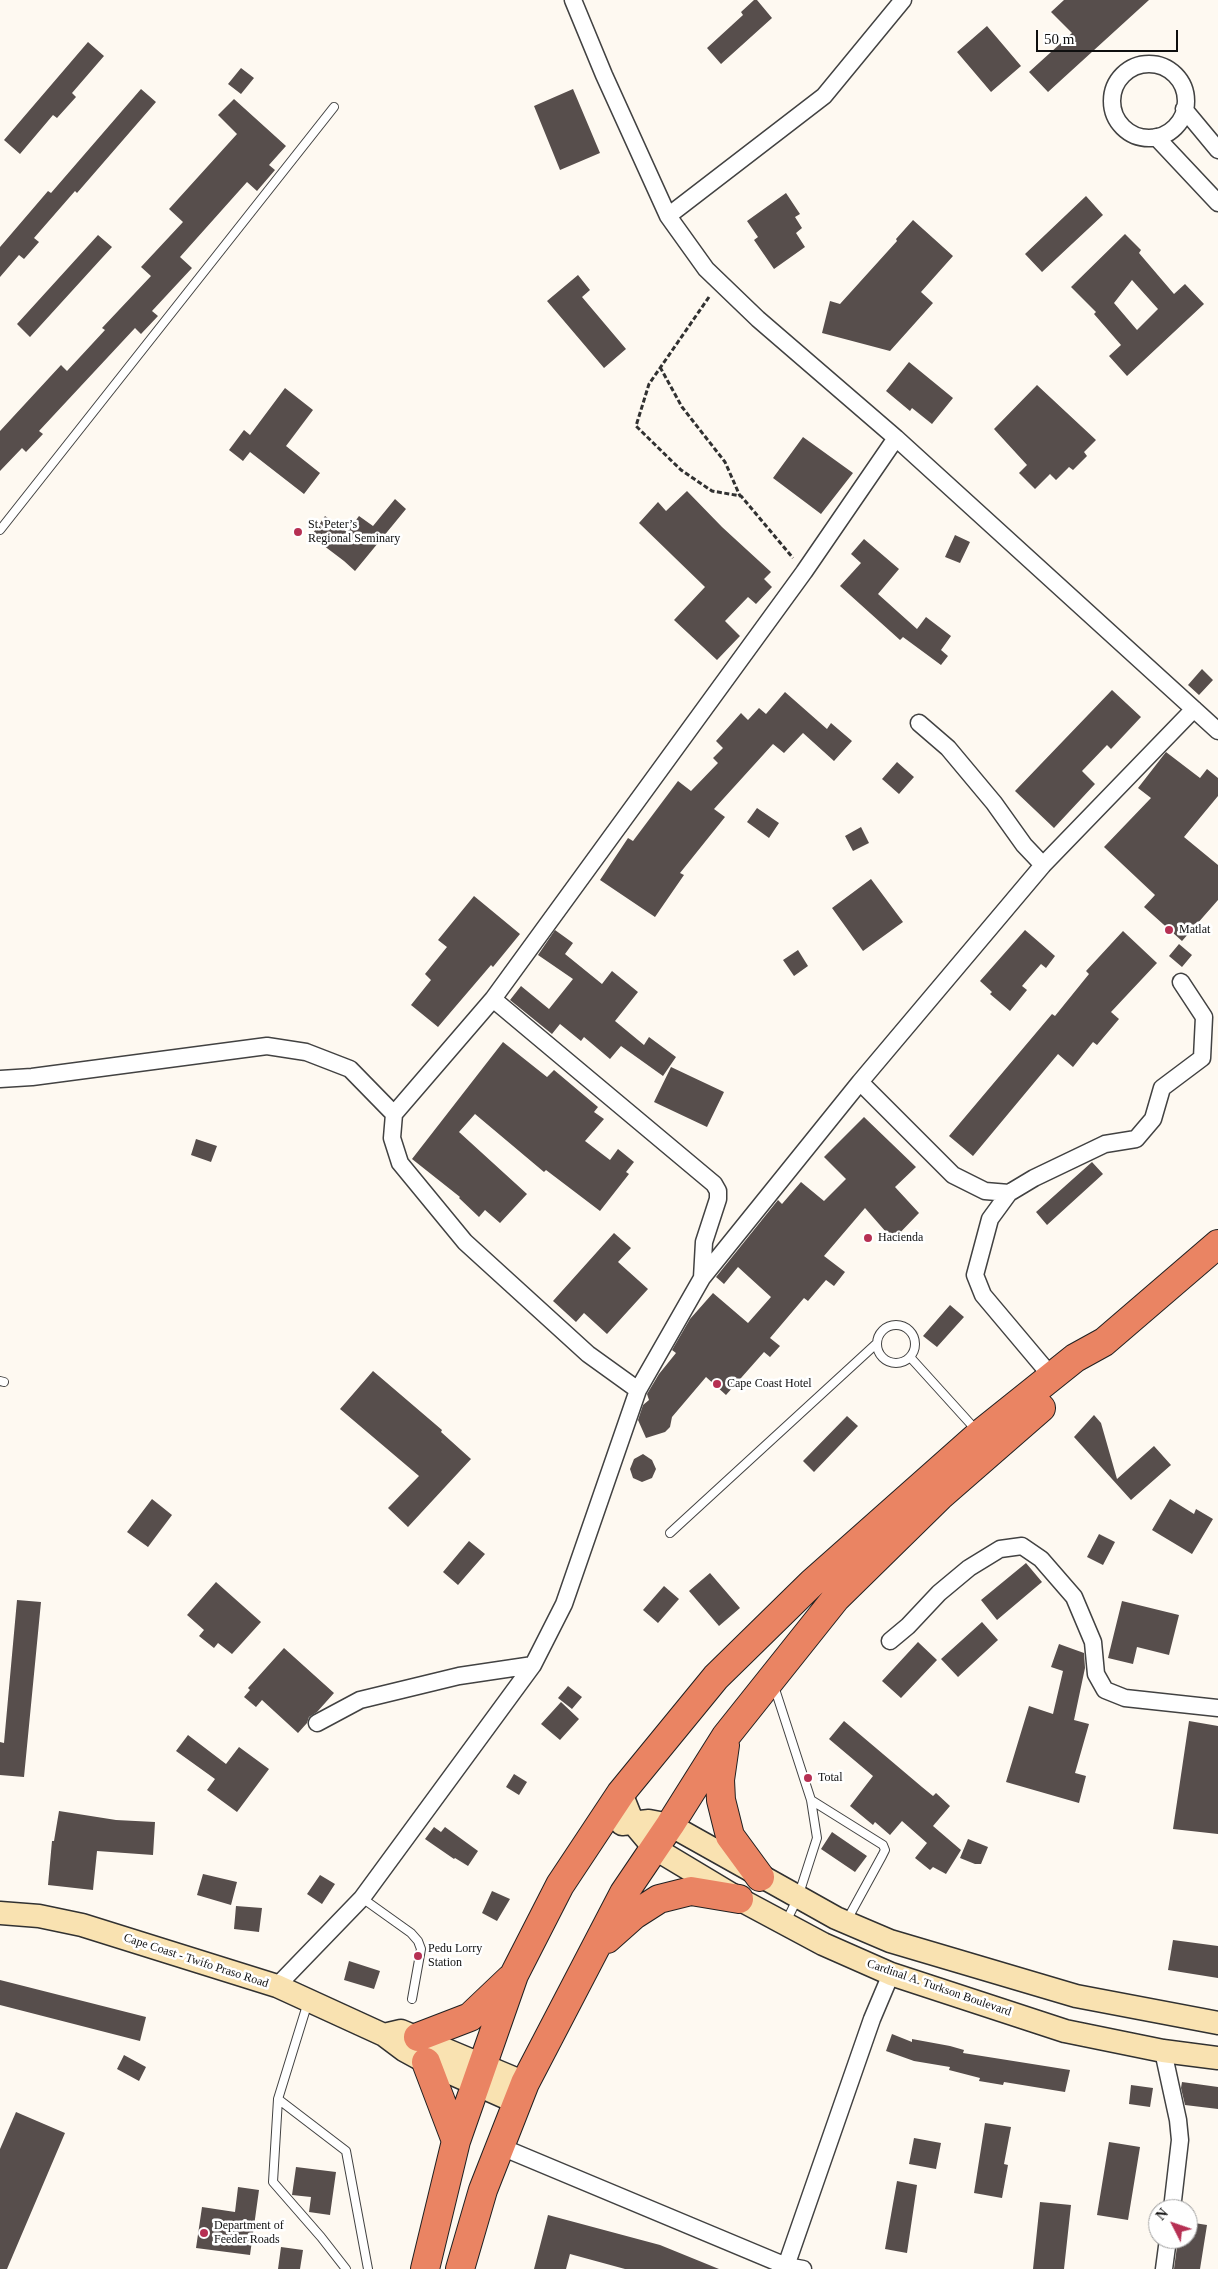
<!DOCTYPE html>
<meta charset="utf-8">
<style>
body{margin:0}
#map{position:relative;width:1218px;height:2269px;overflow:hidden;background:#fef9f1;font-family:"Times New Roman",serif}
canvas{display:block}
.north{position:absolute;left:1148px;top:2199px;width:50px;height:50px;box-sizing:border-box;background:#fff;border:1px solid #9f9f9f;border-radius:50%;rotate:311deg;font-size:14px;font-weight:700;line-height:20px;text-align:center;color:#0f0f0f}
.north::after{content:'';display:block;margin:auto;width:18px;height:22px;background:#b63053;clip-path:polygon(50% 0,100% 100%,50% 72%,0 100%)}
.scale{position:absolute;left:1036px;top:30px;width:142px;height:22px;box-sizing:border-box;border:2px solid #0f0f0f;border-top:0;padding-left:6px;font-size:15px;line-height:18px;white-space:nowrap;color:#0f0f0f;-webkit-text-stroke:4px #fff;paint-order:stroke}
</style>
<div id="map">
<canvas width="1218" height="2269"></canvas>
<div class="north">N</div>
<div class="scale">50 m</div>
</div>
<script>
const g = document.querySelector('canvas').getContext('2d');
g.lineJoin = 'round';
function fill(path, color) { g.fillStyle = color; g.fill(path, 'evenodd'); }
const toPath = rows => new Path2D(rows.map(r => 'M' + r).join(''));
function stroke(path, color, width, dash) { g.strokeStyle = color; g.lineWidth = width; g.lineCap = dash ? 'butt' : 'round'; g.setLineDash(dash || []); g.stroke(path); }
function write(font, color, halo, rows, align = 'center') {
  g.font = font + ' "Times New Roman",serif'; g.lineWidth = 5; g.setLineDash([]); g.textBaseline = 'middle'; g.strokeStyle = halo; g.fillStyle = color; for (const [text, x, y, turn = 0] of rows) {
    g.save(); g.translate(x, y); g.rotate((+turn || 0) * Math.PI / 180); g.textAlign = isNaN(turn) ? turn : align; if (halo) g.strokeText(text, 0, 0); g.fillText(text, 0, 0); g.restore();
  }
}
const building = toPath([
 [754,0,757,0,772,18,721,64,707,48,743,15,741,12],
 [1064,0,1149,0,1048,92,1029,72,1072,33,1051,12],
 [987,26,1021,66,991,92,957,52],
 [88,42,104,56,72,93,76,97,57,118,53,115,20,154,4,140],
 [241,68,254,78,241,94,228,84],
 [141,89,156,102,77,193,75,191,34,238,39,242,24,259,19,255,0,277,0,247,48,191,51,193],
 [573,89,600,153,560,170,534,106],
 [234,99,286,146,269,165,275,170,257,191,247,182,180,257,192,268,152,311,158,316,141,334,135,328,39,431,43,434,26,452,22,448,0,471,0,431,61,365,67,371,105,330,102,328,151,276,141,267,183,222,169,209,237,134,218,115],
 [786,193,800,214,795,217,802,228,796,233,805,247,774,269,754,240,758,237,747,221],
 [1086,196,1103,215,1042,272,1025,254],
 [913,220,953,256,921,292,933,303,890,351,822,333,830,301,840,304,897,241,896,239],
 [1125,234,1141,250,1139,253,1174,294,1185,284,1204,304,1127,376,1109,356,1121,345,1094,314,1096,312,1071,287],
 [1132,280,1158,309,1137,330,1114,303],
 [98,235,112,247,30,337,17,324],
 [578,275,590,290,582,297,626,349,604,368,547,301],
 [909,362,953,398,932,424,912,408,910,411,886,391],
 [1037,385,1096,440,1084,452,1087,456,1073,470,1069,467,1056,480,1050,474,1035,489,1019,473,1027,465,994,429],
 [285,388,313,410,286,446,320,473,304,494,250,452,243,461,229,450,244,430,250,435],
 [803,437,853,473,821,514,773,478],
 [687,491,722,527,771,572,764,579,772,587,756,604,748,597,725,621,740,636,717,660,674,620,705,587,639,523,658,502,666,511],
 [395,499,406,509,355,571,344,561,311,536,325,516,347,532,359,516,373,526],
 [955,535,970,542,960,563,945,557],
 [864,539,899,569,878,594,917,629,926,617,951,636,941,650,948,656,941,665,903,637,900,640,840,586,861,563,851,554],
 [1202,669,1213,680,1199,695,1188,685],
 [1112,690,1141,717,1111,749,1107,745,1082,771,1095,784,1054,828,1015,791],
 [785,692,827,729,831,723,852,741,834,761,803,733,784,753,773,744,714,809,725,817,680,873,684,875,655,917,600,880,628,838,633,841,678,781,691,791,718,763,713,758,723,748,716,741,741,713,748,720,759,708,766,714],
 [1166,752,1200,778,1207,769,1218,778,1218,796,1184,837,1218,865,1218,900,1182,941,1144,907,1155,895,1104,847,1151,798,1138,788],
 [897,762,914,777,899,794,882,779],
 [757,808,779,823,769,838,747,822],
 [861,827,869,843,853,851,845,836],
 [871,879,903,922,863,951,832,908],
 [474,896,520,934,493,967,491,965,438,1027,411,1005,431,980,425,974,447,947,438,940],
 [555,930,573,943,565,954,602,984,612,971,638,992,615,1021,644,1045,649,1037,676,1057,663,1076,621,1046,610,1059,584,1037,581,1041,560,1024,552,1034,510,1000,521,986,549,1009,573,979,538,955],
 [1025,930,1055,956,1046,968,1041,964,1022,986,1027,990,1010,1011,990,994,992,992,980,981],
 [1123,931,1157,963,1111,1012,1119,1019,1097,1045,1093,1042,1073,1067,1058,1054,973,1156,949,1136,1052,1014,1055,1016,1089,974,1086,971],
 [1179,944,1192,955,1182,967,1169,956],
 [798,950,808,966,794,976,783,960],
 [503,1042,547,1077,554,1070,598,1107,594,1112,604,1119,585,1141,610,1160,618,1149,634,1162,626,1172,629,1174,600,1211,546,1170,544,1172,475,1114,459,1132,527,1194,500,1223,485,1210,479,1217,459,1198,460,1197,412,1159],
 [671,1067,724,1092,707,1127,654,1102],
 [864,1117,916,1167,895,1187,919,1213,893,1240,865,1208,824,1256,845,1272,834,1286,826,1280,808,1301,804,1298,770,1338,780,1346,770,1357,764,1352,726,1395,706,1377,672,1417,670,1427,665,1432,646,1438,638,1420,643,1405,649,1400,647,1394,659,1374,676,1353,672,1350,690,1319,713,1293,748,1323,771,1297,738,1267,724,1284,716,1277,778,1200,782,1204,801,1182,824,1201,846,1179,824,1157],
 [196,1139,217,1146,211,1162,191,1155],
 [1092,1162,1103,1174,1047,1225,1036,1212],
 [614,1233,631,1248,618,1262,648,1289,607,1334,584,1313,576,1322,553,1301],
 [950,1305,964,1317,937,1347,923,1336],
 [373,1371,442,1430,441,1432,471,1459,408,1527,388,1508,419,1476,340,1409],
 [1094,1415,1101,1423,1117,1479,1154,1446,1171,1465,1131,1500,1074,1437],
 [847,1416,858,1426,814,1472,803,1461],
 [643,1454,652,1460,656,1469,652,1478,642,1482,633,1478,630,1469,634,1459],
 [152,1499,172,1515,148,1547,127,1532],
 [1170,1499,1194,1514,1196,1509,1213,1519,1192,1554,1152,1530],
 [1099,1534,1115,1542,1103,1565,1087,1557],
 [469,1541,485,1554,458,1585,443,1572],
 [1026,1563,1042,1582,997,1620,981,1600],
 [710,1573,740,1608,719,1626,689,1591],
 [216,1582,261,1622,232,1654,218,1643,214,1648,199,1636,204,1630,187,1615],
 [664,1586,679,1599,658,1623,643,1610],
 [17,1600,41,1602,24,1777,0,1775,0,1742,4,1743],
 [1122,1601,1179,1615,1169,1655,1137,1647,1133,1664,1108,1658],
 [982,1622,998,1640,958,1677,941,1659],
 [918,1642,937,1660,901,1698,882,1681],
 [1059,1644,1084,1653,1085,1668,1074,1720,1089,1724,1075,1773,1086,1776,1079,1803,1006,1782,1029,1706,1053,1714,1063,1671,1051,1667],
 [284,1648,334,1693,317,1712,309,1717,307,1723,298,1733,262,1700,256,1707,244,1697,250,1690,248,1688],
 [568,1686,582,1697,572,1709,558,1698],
 [561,1702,579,1719,560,1740,541,1724],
 [844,1721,922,1787,933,1796,936,1793,950,1806,933,1826,961,1850,946,1874,933,1867,930,1870,915,1858,927,1843,902,1821,890,1835,875,1822,873,1825,850,1806,873,1776,829,1739],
 [1189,1721,1218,1726,1218,1834,1173,1829],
 [188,1735,226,1764,239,1747,269,1769,237,1812,207,1790,215,1779,176,1751],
 [514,1774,527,1782,519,1795,506,1787],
 [59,1811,116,1820,155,1822,153,1855,97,1851,93,1890,48,1885,52,1841,54,1841],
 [434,1827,441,1832,445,1827,478,1851,468,1866,455,1858,454,1859,425,1839],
 [832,1832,867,1856,855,1872,821,1849],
 [968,1839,988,1847,981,1864,975,1864,960,1858],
 [203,1874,237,1882,231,1905,197,1895],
 [320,1875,335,1884,322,1904,307,1894],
 [492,1891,510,1899,497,1921,482,1913],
 [236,1906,262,1908,259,1932,234,1929],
 [1173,1940,1218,1946,1218,1978,1168,1970],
 [349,1961,380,1971,374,1989,344,1980],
 [0,1980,146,2017,140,2041,0,2005],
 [892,2034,912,2042,912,2039,950,2046,964,2050,963,2053,1070,2070,1065,2092,1004,2082,1003,2085,979,2081,980,2078,949,2070,950,2067,914,2061,886,2051],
 [124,2055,146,2067,139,2081,117,2069],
 [1182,2082,1218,2087,1218,2109,1185,2105,1181,2088],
 [1131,2085,1153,2088,1150,2107,1129,2104],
 [16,2112,65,2133,7,2269,0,2269,0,2149],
 [985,2123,1011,2127,1004,2164,1008,2165,1002,2198,974,2193],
 [914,2138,941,2143,936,2169,909,2164],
 [1109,2142,1140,2147,1128,2220,1097,2215],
 [296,2167,336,2172,330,2215,309,2212,311,2197,292,2195],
 [897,2181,917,2185,907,2253,885,2249],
 [238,2187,259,2190,250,2255,196,2248,202,2207,235,2212],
 [1040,2202,1071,2205,1064,2269,1033,2269],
 [548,2215,660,2245,719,2269,625,2269,570,2254,566,2269,534,2269],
 [1188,2222,1207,2225,1200,2269,1174,2269,1178,2239,1188,2239],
 [281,2247,303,2250,300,2269,278,2269]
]);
const path = toPath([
 [709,297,649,384,636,426,681,470,712,491,741,496,793,558],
 [660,367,682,407,725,462,740,496]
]);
const lane = toPath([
 [0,530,334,107],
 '877 1344a19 19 0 1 1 38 0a19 19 0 1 1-38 0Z',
 [910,1357,977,1431],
 [0,1381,4,1382],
 [670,1533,876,1344],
 [774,1686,811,1800,817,1838,798,1897,786,1922],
 [811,1800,883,1845,885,1850,882,1856,847,1920],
 [362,1898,411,1933,418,1941,421,1949,412,1999],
 [308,2002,278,2099,346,2151,368,2269],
 [278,2099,273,2182,321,2237,346,2269]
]);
const street = toPath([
 [573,0,604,75,668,216,706,269,758,319,896,438,1218,731],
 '1112 101a37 37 0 1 1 74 0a37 37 0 1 1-74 0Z',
 [1184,109,1218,150],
 [1156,137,1218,203],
 [668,216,824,96,903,0],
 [919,723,948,748,994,803,1024,845,1043,865],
 [493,999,714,1184,718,1191,718,1199,704,1242,702,1278],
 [0,1079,32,1077,267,1046,306,1052,350,1069,394,1114,493,999,804,572,896,438],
 [860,1082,953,1175,985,1191,1009,1193,1034,1178,1105,1144,1136,1139,1153,1119,1162,1088,1202,1058,1204,1017,1181,982],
 [394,1114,392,1138,400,1163,465,1242,588,1354,638,1390],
 [1009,1193,990,1219,975,1275,983,1295,1052,1377],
 [890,1641,908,1626,939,1593,969,1568,1000,1549,1022,1546,1041,1559,1074,1597,1093,1642,1096,1674,1105,1690,1125,1698,1218,1708],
 [317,1723,360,1700,459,1676,533,1665],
 [277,1986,362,1898,533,1665,564,1604,638,1390,702,1278,860,1082,1043,865,1194,709],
 [1163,2051,1178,2120,1180,2140,1172,2209],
 [499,2146,786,2266,784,2269],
 [803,2269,786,2266,872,2019,891,1974],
 [1164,2269,1168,2239]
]);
const secondary = toPath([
 [621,1793,633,1823,654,1848,739,1899,823,1944,891,1974,1065,2031,1163,2051,1218,2058],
 [622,1824,649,1821,670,1825,836,1918,890,1941,1076,1996,1218,2023],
 [0,1913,39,1916,82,1925,277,1986,384,2035,404,2050,426,2062,516,2102],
 [384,2035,401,2031,525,2083]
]);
const highway = toPath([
 [725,1745,720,1780,721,1800,730,1836,760,1877],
 [607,1939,634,1915,659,1899,691,1891,739,1899],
 [418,2037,470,2017,510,1979],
 [426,2062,456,2141],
 [425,2269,456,2141,514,1975,560,1885,621,1793,716,1677,812,1583,980,1434,1075,1358,1104,1342,1218,1244],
 [460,2269,483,2190,525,2083,624,1893,670,1825,726,1736,836,1598,940,1496,1041,1408]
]);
const markers = [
 [298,532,5,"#b63053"],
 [1169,930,5,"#b63053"],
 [868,1238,5,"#b63053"],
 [717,1384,5,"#b63053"],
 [808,1778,5,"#b63053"],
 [418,1956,5,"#b63053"],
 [204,2233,5,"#b63053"]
];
const poiNames = [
 ["St. Peter’s",308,525],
 ["Regional Seminary",308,539],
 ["Matlat",1179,930],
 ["Hacienda",878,1238],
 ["Cape Coast Hotel",727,1384],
 ["Total",818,1778],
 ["Pedu Lorry",428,1949],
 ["Station",428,1963],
 ["Department of",214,2226],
 ["Feeder Roads",214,2240]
];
const streetNames = [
 ["Cape Coast - Twifo Praso Road",196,1961,18],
 ["Cardinal A. Turkson Boulevard",939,1988,19]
];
fill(building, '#574e4c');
stroke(lane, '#424242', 10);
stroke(street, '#424242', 19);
stroke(secondary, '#313131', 25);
stroke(highway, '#202020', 30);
stroke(path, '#313131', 3, [5, 2.5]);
stroke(lane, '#fff', 8);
stroke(street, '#fff', 16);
stroke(secondary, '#f9e2b1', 22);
stroke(highway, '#ea8463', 28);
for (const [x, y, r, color] of markers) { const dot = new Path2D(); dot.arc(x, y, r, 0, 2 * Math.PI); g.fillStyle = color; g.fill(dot); stroke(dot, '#fff', 2); }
write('12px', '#0f0f0f', '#fff', poiNames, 'left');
write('12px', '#0f0f0f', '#fff', streetNames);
</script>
